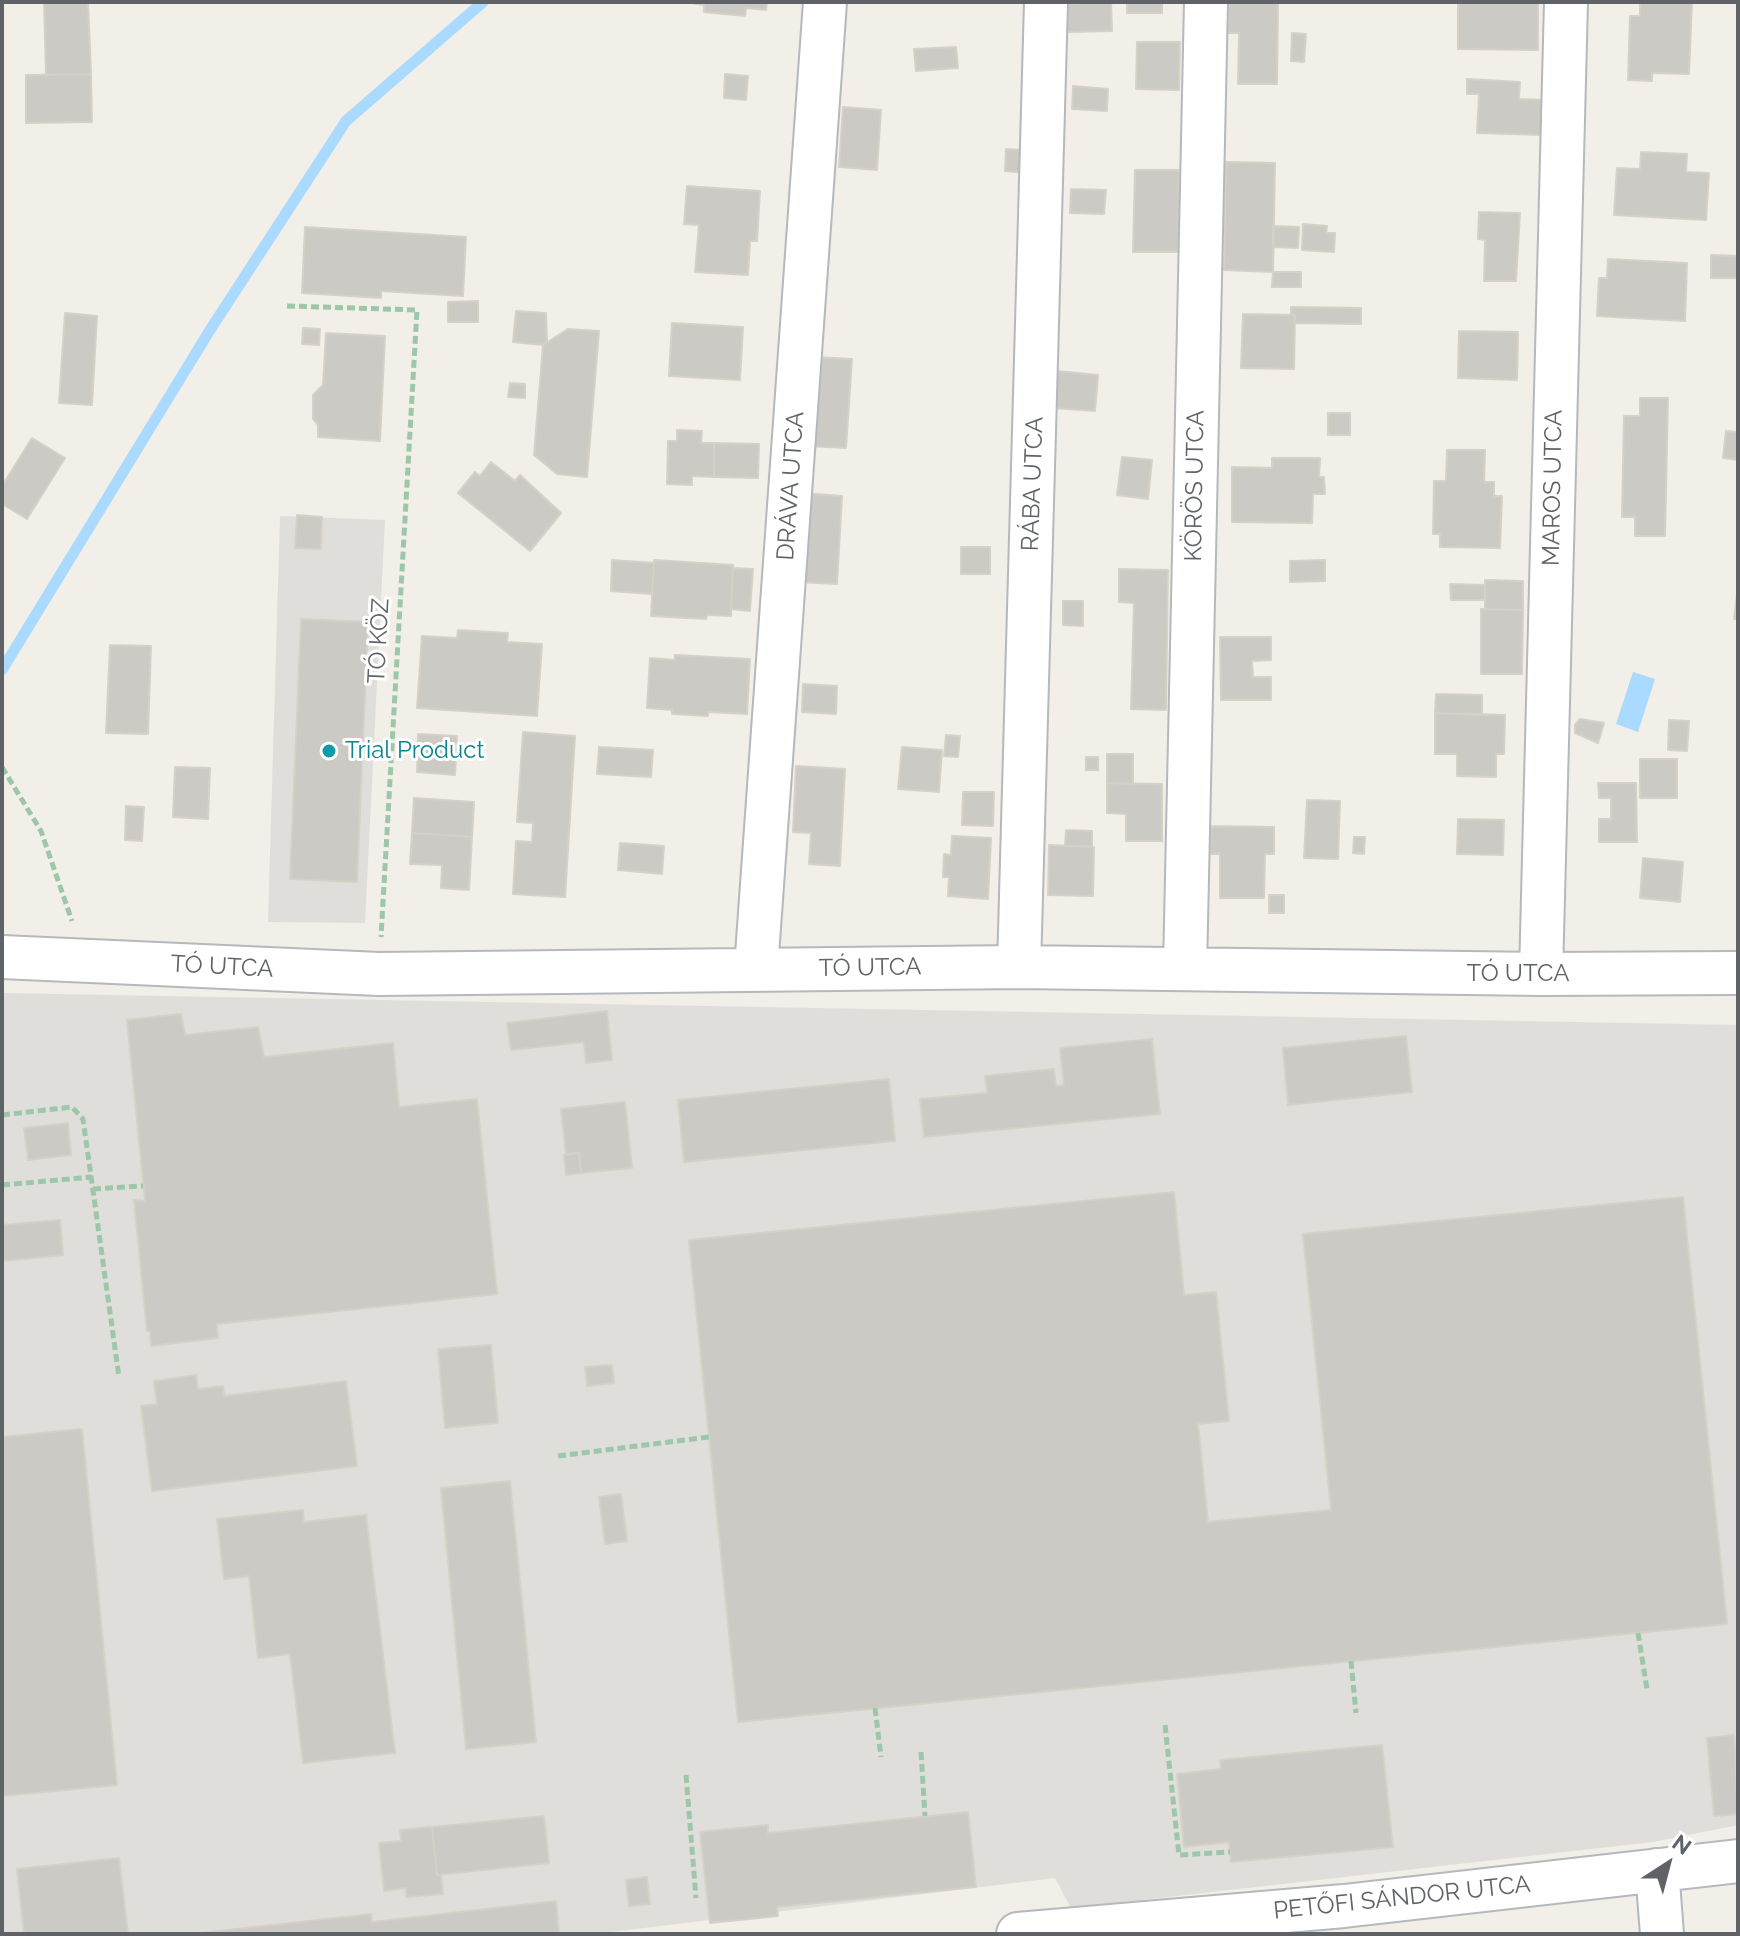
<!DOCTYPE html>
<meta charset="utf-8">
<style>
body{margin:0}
#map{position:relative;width:1740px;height:1936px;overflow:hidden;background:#f1efe8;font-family:Raleway,sans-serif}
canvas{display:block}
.frame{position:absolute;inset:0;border:4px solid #5f6368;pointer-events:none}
.north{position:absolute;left:1628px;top:1824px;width:80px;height:80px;-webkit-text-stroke:6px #fff;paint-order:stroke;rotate:36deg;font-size:22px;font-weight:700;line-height:32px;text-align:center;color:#5f6368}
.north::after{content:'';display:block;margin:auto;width:28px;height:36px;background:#5f6368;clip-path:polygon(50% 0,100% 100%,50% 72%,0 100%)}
</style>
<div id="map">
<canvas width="1740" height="1936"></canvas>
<div class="frame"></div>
<div class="north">N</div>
</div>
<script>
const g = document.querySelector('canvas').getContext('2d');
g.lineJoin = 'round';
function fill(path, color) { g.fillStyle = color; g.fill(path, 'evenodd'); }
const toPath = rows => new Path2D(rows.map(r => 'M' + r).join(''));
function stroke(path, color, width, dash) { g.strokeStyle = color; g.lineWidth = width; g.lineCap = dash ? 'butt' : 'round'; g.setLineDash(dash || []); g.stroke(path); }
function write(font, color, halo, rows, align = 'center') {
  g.font = font + ' Raleway,sans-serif'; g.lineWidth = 6; g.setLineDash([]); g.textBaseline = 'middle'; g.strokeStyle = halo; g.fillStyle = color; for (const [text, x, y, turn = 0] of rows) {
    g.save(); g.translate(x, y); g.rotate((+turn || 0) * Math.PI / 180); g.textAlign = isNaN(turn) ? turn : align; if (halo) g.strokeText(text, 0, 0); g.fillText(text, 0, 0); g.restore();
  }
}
const industrial = toPath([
 [280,516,385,520,365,923,268,922],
 [2,993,1738,1025,1738,1825,1653,1842,1071,1908,1055,1878,595,1934,2,1934]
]);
const water = toPath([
 [1633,672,1655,679,1638,732,1616,724]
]);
const stream = toPath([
 [2,670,210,330,346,121,483,2]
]);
const building = toPath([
 [44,2,88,2,91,74,46,75,44,2],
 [685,2,767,2,766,10,746,8,745,16,704,12,704,5,685,2],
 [1111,2,1112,31,1067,32,1066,4,1111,2],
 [1127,2,1162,2,1162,13,1127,13,1127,2],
 [1229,2,1278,2,1277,84,1238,84,1239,33,1228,33,1229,2],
 [1538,2,1538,50,1458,49,1458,3,1417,3,1538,2],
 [1640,2,1692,2,1689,74,1652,73,1652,81,1628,80,1630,16,1640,16,1640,2],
 [1292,33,1306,34,1304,62,1291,61,1292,33],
 [1137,42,1180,42,1179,90,1136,89,1137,42],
 [956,47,958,68,916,71,914,49,956,47],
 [91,74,92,122,26,123,26,75,91,74],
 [725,74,748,76,746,100,724,98,725,74],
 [1467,79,1520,82,1519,99,1544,100,1543,135,1477,133,1479,94,1467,94,1467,79],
 [1073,86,1108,89,1107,111,1072,109,1073,86],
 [843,107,881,110,877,170,839,167,843,107],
 [1006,149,1026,150,1025,173,1005,171,1006,149],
 [1641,152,1687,154,1686,172,1709,173,1706,220,1614,215,1617,168,1640,169,1641,152],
 [1226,162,1275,163,1273,272,1224,270,1226,162],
 [1135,170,1179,170,1178,252,1133,252,1135,170],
 [687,186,760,191,757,241,750,241,748,275,695,272,699,225,684,224,687,186],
 [1071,189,1106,190,1104,214,1070,213,1071,189],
 [1479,212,1520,213,1516,281,1484,281,1485,240,1478,239,1479,212],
 [1303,224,1327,226,1326,233,1335,233,1334,252,1302,250,1303,224],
 [1273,226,1299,227,1298,248,1273,247,1273,226],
 [305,227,466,237,463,296,381,291,381,298,302,293,305,227],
 [1711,255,1738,256,1738,278,1711,278,1711,255],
 [1608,259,1687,263,1685,321,1597,316,1599,278,1607,278,1608,259],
 [1273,272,1301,272,1301,287,1272,287,1273,272],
 [478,301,478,322,448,322,448,302,478,301],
 [1291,307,1361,308,1361,324,1294,323,1295,315,1291,315,1291,307],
 [516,311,546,313,547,342,543,345,513,342,516,311],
 [65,313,97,316,92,405,59,403,65,313],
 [1243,314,1295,315,1294,369,1241,368,1243,314],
 [672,323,743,327,740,380,669,376,672,323],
 [303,328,320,329,319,345,302,344,303,328],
 [568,329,599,331,587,477,557,474,534,455,543,345,568,329],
 [1459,331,1518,332,1517,380,1458,378,1459,331],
 [326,333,385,336,380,441,318,437,318,425,313,419,313,395,323,385,326,333],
 [814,357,852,359,846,448,808,446,814,357],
 [1057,371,1098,375,1095,411,1053,408,1057,371],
 [510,383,525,384,525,398,508,397,510,383],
 [1640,398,1668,398,1665,536,1635,536,1635,517,1622,517,1624,416,1640,416,1640,398],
 [1328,413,1350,413,1350,435,1328,435,1328,413],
 [677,430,702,431,701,443,714,443,714,477,692,476,692,485,667,484,668,441,677,441,677,430],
 [1726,431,1738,432,1738,460,1723,458,1726,431],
 [32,438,65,458,27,519,2,504,2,486,32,438],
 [714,443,759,444,758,478,714,477,714,443],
 [1447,450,1485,450,1484,482,1494,482,1494,496,1502,496,1500,548,1440,547,1440,534,1433,534,1434,481,1446,481,1447,450],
 [1122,457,1152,460,1148,499,1117,495,1122,457],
 [1272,458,1320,458,1319,477,1324,477,1325,494,1313,494,1312,523,1232,522,1232,467,1272,468,1272,458],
 [491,462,515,481,520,475,561,513,530,551,458,493,475,472,480,476,491,462],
 [804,493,842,496,837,584,798,582,804,493],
 [297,515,322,517,321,549,295,548,297,515],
 [961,547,990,547,990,574,961,574,961,547],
 [612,560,654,563,652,594,611,591,612,560],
 [654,560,733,565,731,616,707,615,706,619,651,616,654,560],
 [1325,560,1325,581,1290,582,1290,561,1325,560],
 [733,568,753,569,750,611,731,609,733,568],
 [1119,569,1168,570,1166,710,1131,709,1134,603,1119,602,1119,569],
 [1485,580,1523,581,1523,610,1485,609,1485,580],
 [1450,584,1485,585,1485,600,1451,600,1450,584],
 [1738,586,1738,619,1734,619,1738,586],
 [1063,601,1083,601,1083,626,1063,625,1063,601],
 [1481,609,1523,610,1522,674,1481,674,1481,609],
 [301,619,368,622,357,882,290,879,301,619],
 [458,630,508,633,507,642,542,644,537,716,417,708,422,636,457,638,458,630],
 [1220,637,1271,637,1271,660,1252,661,1253,677,1271,677,1271,700,1221,700,1220,637],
 [110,645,151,646,148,734,106,733,110,645],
 [675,655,750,659,747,714,708,712,708,716,672,714,672,710,647,708,650,658,675,660,675,655],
 [803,684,837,686,836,714,802,712,803,684],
 [1436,694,1482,695,1482,715,1435,713,1436,694],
 [1435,713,1505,715,1504,754,1496,754,1496,777,1457,776,1457,754,1435,754,1435,713],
 [1580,719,1604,723,1598,743,1575,733,1575,725,1580,719],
 [1669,720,1689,721,1687,751,1668,750,1669,720],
 [523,732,575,736,565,897,513,894,516,841,532,842,533,823,517,822,523,732],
 [418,734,457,736,455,775,417,772,418,734],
 [946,735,960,736,958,757,944,756,946,735],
 [599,747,653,750,651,777,597,774,599,747],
 [902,747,942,750,939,792,898,789,902,747],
 [1107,754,1133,754,1133,784,1107,783,1107,754],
 [1086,757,1098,757,1098,770,1086,770,1086,757],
 [1640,759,1677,759,1677,798,1640,798,1640,759],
 [796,766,845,769,840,866,809,864,811,833,793,832,796,766],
 [175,767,210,768,208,819,173,817,175,767],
 [1107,783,1162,784,1162,841,1126,841,1126,814,1107,813,1107,783],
 [1598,783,1636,783,1637,842,1599,842,1599,819,1611,819,1611,798,1599,798,1598,783],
 [963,792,994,792,993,826,962,825,963,792],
 [414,798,474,802,472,837,412,833,414,798],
 [1307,800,1340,801,1338,859,1304,858,1307,800],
 [126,806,144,807,142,841,125,840,126,806],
 [1458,819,1504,820,1503,855,1457,854,1458,819],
 [1211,826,1274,827,1274,854,1265,854,1264,898,1220,898,1220,854,1210,854,1211,826],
 [1066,830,1092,831,1092,846,1065,846,1066,830],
 [412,833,472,837,469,890,441,888,442,865,410,864,412,833],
 [952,836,991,838,988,899,948,896,949,877,943,877,944,854,951,855,952,836],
 [1354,837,1365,837,1364,854,1353,853,1354,837],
 [620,843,664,846,662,874,618,870,620,843],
 [1049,845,1094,847,1093,896,1048,895,1049,845],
 [1643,858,1683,862,1680,902,1640,898,1643,858],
 [1269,895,1284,895,1284,913,1269,913,1269,895],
 [607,1011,612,1060,586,1063,584,1042,511,1050,507,1023,607,1011],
 [181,1014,185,1035,258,1027,264,1057,393,1043,399,1107,477,1099,497,1294,217,1324,218,1338,151,1346,150,1331,147,1331,134,1200,145,1201,127,1020,181,1014],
 [1406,1036,1412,1092,1288,1105,1283,1048,1406,1036],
 [1152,1039,1160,1114,924,1137,920,1099,987,1093,985,1076,1054,1069,1056,1086,1064,1085,1060,1048,1152,1039],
 [889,1079,895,1141,684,1162,678,1100,889,1079],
 [625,1102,632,1168,581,1173,579,1153,566,1154,561,1109,625,1102],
 [68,1123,71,1155,28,1160,24,1128,68,1123],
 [579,1153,581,1173,566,1175,564,1155,579,1153],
 [1174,1192,1184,1295,1216,1292,1229,1421,1198,1424,1208,1522,1331,1510,1303,1234,1683,1197,1727,1624,738,1722,689,1240,1174,1192],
 [60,1220,63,1255,2,1261,2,1225,60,1220],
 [491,1345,498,1423,445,1428,438,1349,491,1345],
 [612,1365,614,1383,587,1386,585,1367,612,1365],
 [196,1375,198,1389,223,1386,224,1396,346,1381,357,1466,152,1491,141,1406,157,1404,154,1381,196,1375],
 [82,1429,117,1785,2,1796,2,1437,82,1429],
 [510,1481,536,1742,466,1749,441,1488,510,1481],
 [621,1494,627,1541,605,1544,599,1497,621,1494],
 [303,1510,304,1522,366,1515,395,1753,303,1763,290,1654,258,1658,249,1576,224,1579,217,1519,303,1510],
 [1734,1735,1738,1814,1714,1816,1707,1738,1734,1735],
 [1382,1745,1393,1847,1231,1862,1229,1842,1184,1847,1177,1774,1221,1769,1220,1760,1382,1745],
 [968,1812,976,1887,777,1907,778,1916,710,1923,700,1832,768,1825,768,1833,968,1812],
 [544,1816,549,1863,437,1875,432,1827,544,1816],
 [432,1827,437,1875,441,1875,443,1894,406,1897,406,1888,384,1891,379,1843,401,1841,400,1830,432,1827],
 [119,1858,128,1934,24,1934,17,1869,119,1858],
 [647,1877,650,1904,629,1906,626,1880,647,1877],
 [556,1901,559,1934,191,1934,371,1914,372,1922,556,1901]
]);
const path = toPath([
 [287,306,417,310,381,937],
 [2,767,41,831,72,921],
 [2,1115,72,1107,83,1119,119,1377],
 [2,1185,92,1177],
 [93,1189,143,1186],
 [558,1456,709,1437],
 [1638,1633,1647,1689],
 [1351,1661,1356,1713],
 [875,1708,881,1757],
 [1165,1725,1179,1855,1230,1852],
 [921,1752,925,1816],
 [686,1775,696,1898]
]);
const minor = toPath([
 [2,957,379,974,1019,967,1541,974,1738,973],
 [1019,967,1046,2],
 [756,969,825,2],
 [1185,969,1206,2],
 [1541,974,1566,2],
 [1657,1870,1662,1934],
 [1018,1934,1344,1906,1738,1861]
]);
const markers = [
 [329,751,8,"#0f9aa8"]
];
const streetNames = [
 ["RÁBA UTCA",1033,484,-88],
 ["DRÁVA UTCA",791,486,-86],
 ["KÖRÖS UTCA",1195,486,-89],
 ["MAROS UTCA",1553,488,-89],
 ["TÓ KÖZ",379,641,-87],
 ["TÓ UTCA",222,967,3],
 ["TÓ UTCA",870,968,-1],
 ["TÓ UTCA",1518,974],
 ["PETŐFI SÁNDOR UTCA",1402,1898,-6]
];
const cultureNames = [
 ["Trial Product",345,751]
];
fill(industrial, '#e0deda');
fill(water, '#aadaff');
stroke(stream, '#aadaff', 11);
fill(building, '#cccac5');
stroke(building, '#d6d1c6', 2);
stroke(minor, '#b5b8bc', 46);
stroke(path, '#9cc7a9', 5, [8, 4]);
stroke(minor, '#fff', 42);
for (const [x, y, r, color] of markers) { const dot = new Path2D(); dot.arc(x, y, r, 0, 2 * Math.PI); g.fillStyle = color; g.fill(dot); stroke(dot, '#fff', 3); }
write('24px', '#5f6368', '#fff', streetNames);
write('24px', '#0d838f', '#fff', cultureNames, 'left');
</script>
